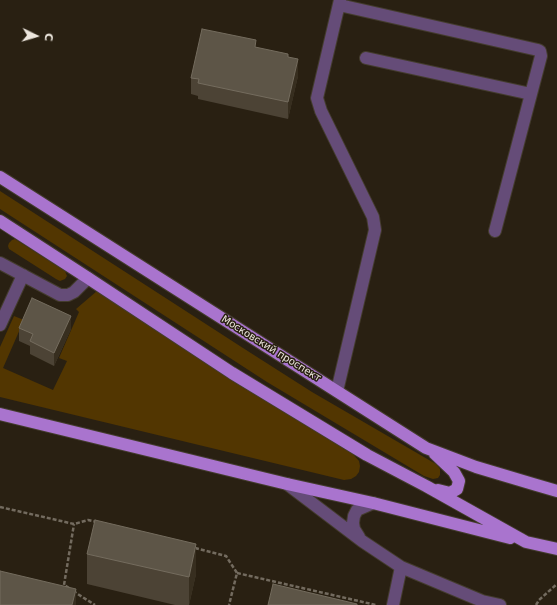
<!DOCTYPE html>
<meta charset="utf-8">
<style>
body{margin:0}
#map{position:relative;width:557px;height:605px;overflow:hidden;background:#292012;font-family:"DejaVu Sans",sans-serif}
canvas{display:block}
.north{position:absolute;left:16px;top:16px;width:40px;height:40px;-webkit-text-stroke:3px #292012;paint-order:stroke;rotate:95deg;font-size:11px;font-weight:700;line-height:16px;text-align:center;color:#ece6dd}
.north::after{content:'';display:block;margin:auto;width:14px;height:18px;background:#ece6dd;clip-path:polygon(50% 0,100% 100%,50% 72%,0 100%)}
</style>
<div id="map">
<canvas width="557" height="605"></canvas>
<div class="north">С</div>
</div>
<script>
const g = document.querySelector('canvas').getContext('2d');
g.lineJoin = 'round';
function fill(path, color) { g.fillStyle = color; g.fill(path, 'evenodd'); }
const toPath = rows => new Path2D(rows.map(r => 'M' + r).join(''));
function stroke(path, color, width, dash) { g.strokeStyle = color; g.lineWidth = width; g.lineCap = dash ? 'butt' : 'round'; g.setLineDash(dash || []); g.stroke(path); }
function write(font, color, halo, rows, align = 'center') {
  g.font = font + ' "DejaVu Sans",sans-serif'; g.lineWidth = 3; g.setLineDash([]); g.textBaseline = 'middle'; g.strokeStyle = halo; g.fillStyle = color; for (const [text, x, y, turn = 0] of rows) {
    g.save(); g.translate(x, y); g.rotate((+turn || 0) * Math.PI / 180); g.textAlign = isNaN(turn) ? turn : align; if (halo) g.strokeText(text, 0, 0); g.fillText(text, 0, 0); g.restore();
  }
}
const green = toPath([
 [0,191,243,348,312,392,429,460,436,464,440,469,440,475,438,478,433,479,424,476,267,382,0,209],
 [15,239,65,271,67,276,65,279,60,281,56,279,9,249,8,246,9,243,12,240],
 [97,291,352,453,359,461,360,466,359,472,356,476,351,479,344,480,0,397,0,347,14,316,24,320,3,368,53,390,67,361,59,358,79,312,76,309]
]);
const path = toPath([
 [0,507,74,524,88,520,97,522],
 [195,548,226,556,237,573,229,605],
 [237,573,376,605],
 [69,588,64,585,74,524],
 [73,591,95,605],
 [536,605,539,600,557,584]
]);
const minor = toPath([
 [339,5,538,50,540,51,541,56,495,231],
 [366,58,531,94],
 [0,263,60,295,68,295,74,292,88,278],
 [0,325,23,275],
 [337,391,375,230,373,217,321,111,317,98,340,0],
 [287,484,362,541,401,567,482,601,500,605],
 [359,537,354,529,353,523,354,516,357,510,373,503],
 [393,605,401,567]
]);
const major = toPath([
 [0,177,426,448,476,467,533,484,557,491],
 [0,221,88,278,232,373,367,455,426,486,526,542,557,549],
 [0,414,287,484,373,503,510,538],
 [435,454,454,472,459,481,457,489,450,493,438,490]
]);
const wall = toPath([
 [256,47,288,57,298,76,288,119,198,99,198,96,191,94,191,78],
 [19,328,71,329,54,366,30,354,30,346,19,341],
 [87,554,196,574,189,605,175,605,87,584]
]);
const shadedWall = toPath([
 [298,59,298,76,288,119,288,102],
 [71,316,71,329,54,366,54,353],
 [196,544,196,574,189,605,189,577],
 [76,589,76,605,72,605]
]);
const building = toPath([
 [202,29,256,40,255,47,288,54,288,57,298,59,288,102,198,83,199,79,191,78,202,29],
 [32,298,71,316,54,353,30,341,33,334,19,328,32,298],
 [95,520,196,544,189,577,87,554,95,520],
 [0,571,76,589,72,605,0,605,0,571],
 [273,584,357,604,357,605,268,605,273,584]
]);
const streetNames = [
 ["Московский проспект",271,349,32]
];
fill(green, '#523601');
stroke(minor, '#443c2e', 14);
stroke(major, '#443c2e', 14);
stroke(path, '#736b5f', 2.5, [4, 2]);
stroke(minor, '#654c78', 12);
stroke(major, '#a974ce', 12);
fill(wall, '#4c4335');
fill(shadedWall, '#372e1f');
fill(building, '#5d5547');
stroke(building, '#746c5e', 1);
write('10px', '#ece6dd', '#292012', streetNames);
</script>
